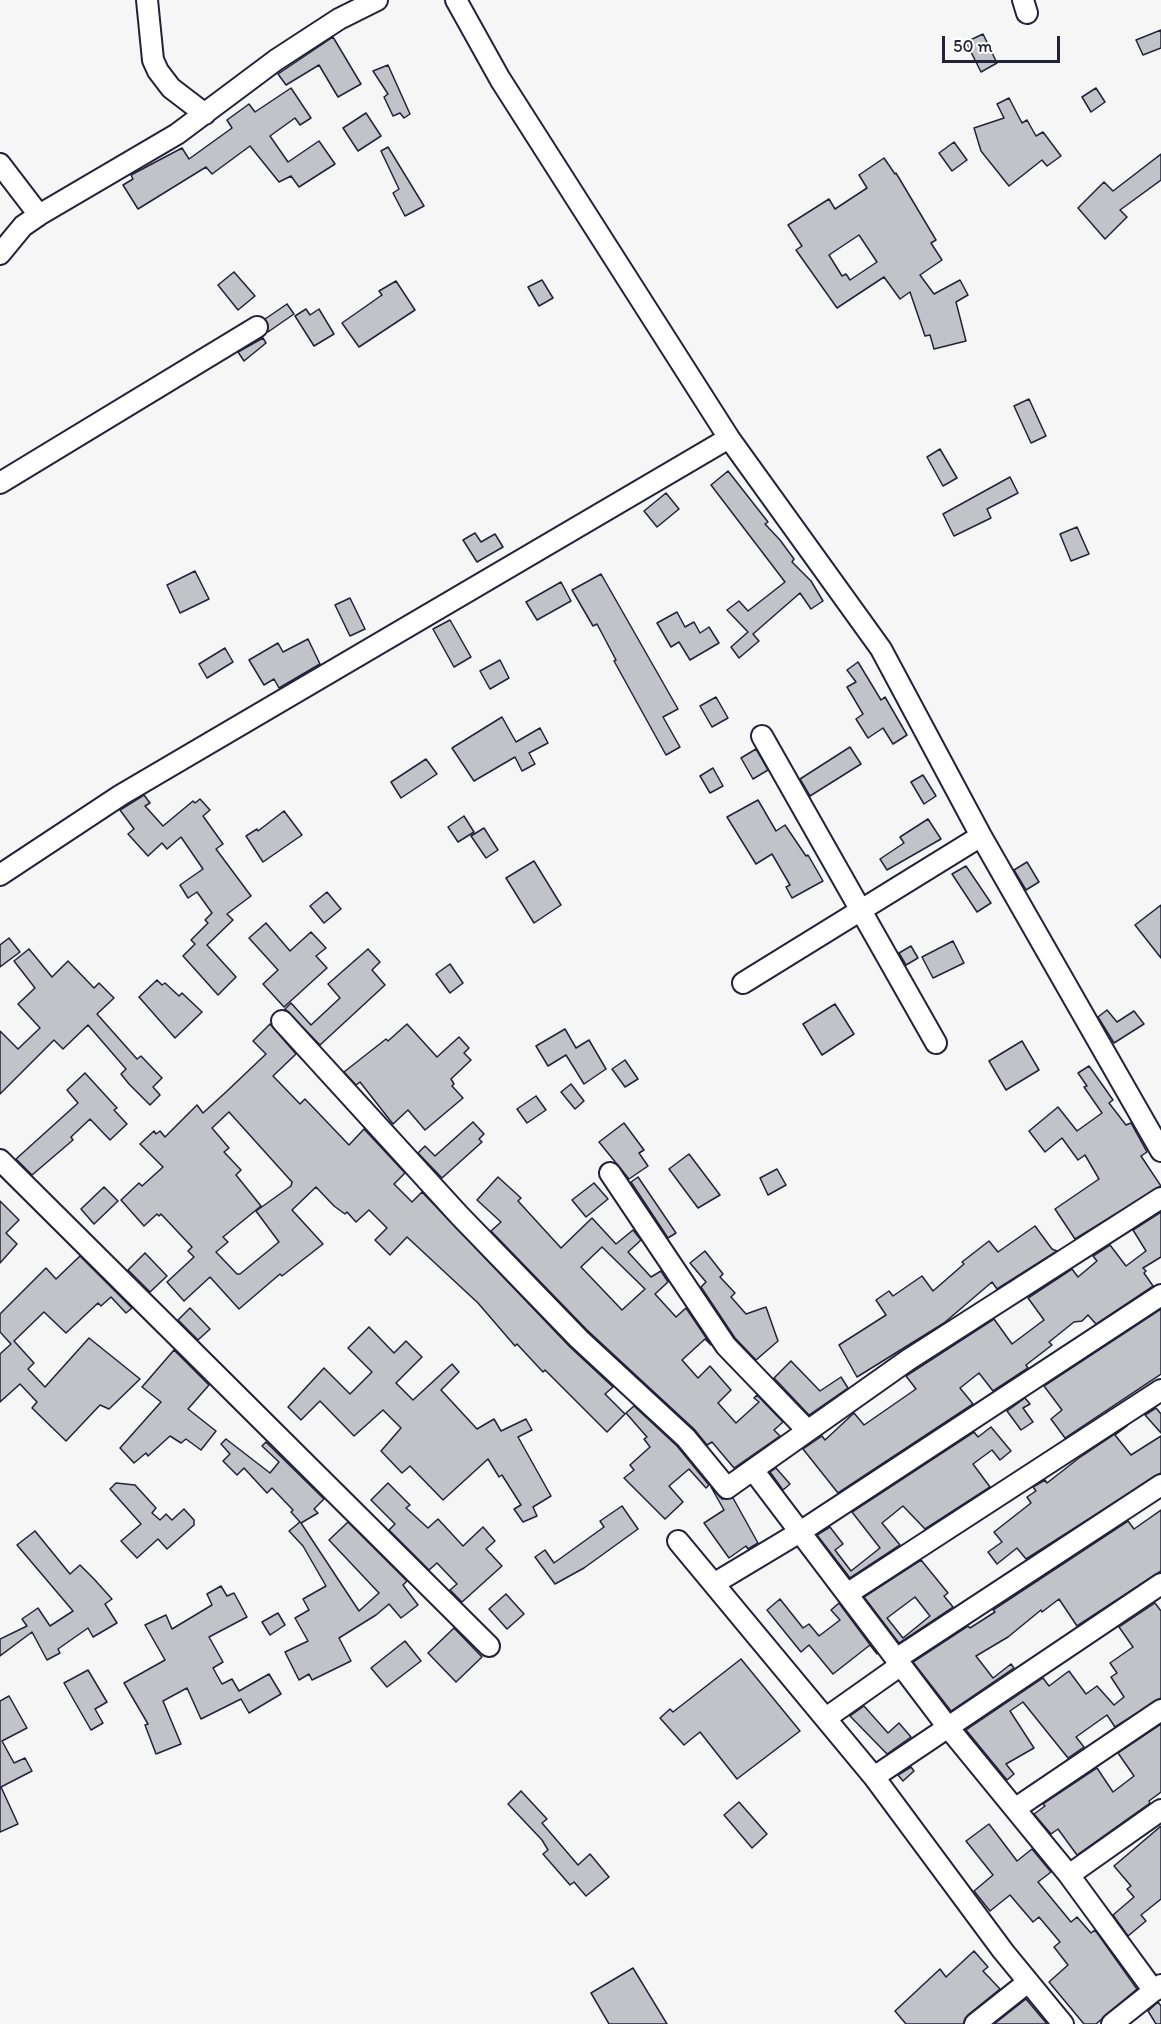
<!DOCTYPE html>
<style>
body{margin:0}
#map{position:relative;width:1161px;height:2024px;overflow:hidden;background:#f6f6f7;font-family:Itim,sans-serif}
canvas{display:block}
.scale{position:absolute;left:942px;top:36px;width:118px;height:27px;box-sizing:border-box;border:3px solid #22223b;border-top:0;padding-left:8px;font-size:18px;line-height:21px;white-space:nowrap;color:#22223b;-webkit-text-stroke:4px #fff;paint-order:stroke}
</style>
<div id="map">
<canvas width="1161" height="2024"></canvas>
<div class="scale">50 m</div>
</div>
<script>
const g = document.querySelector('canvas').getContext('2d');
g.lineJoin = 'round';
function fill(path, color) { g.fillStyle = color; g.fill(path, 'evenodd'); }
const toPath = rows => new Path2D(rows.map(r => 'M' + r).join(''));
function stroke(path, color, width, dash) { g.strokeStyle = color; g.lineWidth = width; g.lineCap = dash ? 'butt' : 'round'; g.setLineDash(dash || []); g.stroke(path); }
const building = toPath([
 [1161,30,1161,48,1143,55,1136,40,1161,30],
 [983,34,997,63,981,72,966,42,983,34],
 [333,37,361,84,338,97,319,65,286,85,278,74,333,37],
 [388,65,410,114,404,118,400,113,393,116,384,97,388,94,373,71,388,65],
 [291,88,311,118,300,125,295,118,270,136,288,162,319,141,335,164,299,187,291,176,279,182,250,146,212,174,206,167,138,209,123,185,133,179,131,175,182,148,189,159,232,128,227,120,249,104,255,112,291,88],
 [1096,88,1105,102,1091,112,1082,97,1096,88],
 [1009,98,1022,123,1027,120,1036,136,1043,132,1061,156,1047,166,1042,160,1009,186,981,151,974,128,1004,118,997,104,1009,98],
 [366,113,381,136,358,151,343,128,366,113],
 [954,142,967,160,952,171,939,153,954,142],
 [388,147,424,206,405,216,393,193,399,189,381,151,388,147],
 [1161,154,1161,180,1120,210,1127,217,1105,239,1078,208,1104,182,1113,191,1161,154],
 [884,158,895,174,896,173,936,240,931,243,942,260,920,275,934,294,960,280,968,295,956,302,966,341,934,349,930,335,925,336,910,292,900,299,884,277,837,308,796,250,802,246,788,225,829,199,835,209,867,188,859,175,884,158],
 [859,235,877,262,850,280,846,274,842,276,829,255,859,235],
 [234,272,255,296,238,310,218,285,234,272],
 [542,280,553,298,539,306,528,287,542,280],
 [396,281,415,310,359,347,342,323,382,295,379,291,396,281],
 [287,304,294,314,268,332,265,319,287,304],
 [306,309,310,315,319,309,334,334,314,346,295,316,306,309],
 [263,338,266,343,244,361,238,352,263,338],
 [1029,399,1046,436,1031,443,1014,406,1029,399],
 [940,449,957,478,943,486,927,457,940,449],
 [728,471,768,522,765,524,780,540,794,559,792,562,811,581,823,601,811,609,800,593,753,634,759,641,739,658,731,647,748,632,727,610,739,601,748,611,785,582,711,485,728,471],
 [1010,477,1018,493,987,509,991,518,954,536,943,514,1010,477],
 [666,493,679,509,657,527,644,511,666,493],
 [1077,527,1089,554,1071,561,1060,534,1077,527],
 [475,533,481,542,495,534,503,547,477,562,463,540,475,533],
 [195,571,209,599,180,613,167,585,195,571],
 [601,574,678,709,663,717,680,747,666,755,614,661,616,660,597,624,593,626,572,590,601,574],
 [561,582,571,601,537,620,526,602,561,582],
 [350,598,365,629,350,636,335,605,350,598],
 [677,612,685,627,694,622,700,633,709,627,719,643,690,660,679,642,671,647,657,623,677,612],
 [450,620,471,657,454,667,433,629,450,620],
 [308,639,320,664,279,688,274,679,264,685,249,660,278,643,283,652,308,639],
 [225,648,233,662,207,678,199,664,225,648],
 [500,660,509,678,490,689,480,671,500,660],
 [858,662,881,700,885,697,907,735,893,744,883,728,868,738,856,719,863,714,847,687,856,682,847,670,858,662],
 [716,697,728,718,712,727,700,706,716,697],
 [502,717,516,742,540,728,548,743,529,753,535,764,522,771,515,757,474,781,452,748,502,717],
 [850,747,861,764,810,796,800,779,850,747],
 [756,749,768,770,753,779,741,758,756,749],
 [426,759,437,774,401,798,391,782,426,759],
 [713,768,723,786,710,793,700,776,713,768],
 [923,775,936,796,924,804,911,782,923,775],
 [144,795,150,803,145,806,163,826,193,801,195,803,200,799,210,810,203,816,223,844,216,849,251,896,227,914,233,920,207,945,236,977,218,995,183,956,195,944,191,940,208,923,205,920,212,913,197,892,188,898,180,885,203,869,181,837,167,849,162,843,148,856,128,834,134,829,120,810,144,795],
 [758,800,776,831,785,825,806,856,808,855,823,881,792,898,786,887,790,885,772,854,756,864,727,817,758,800],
 [284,811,302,835,263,862,246,836,257,829,258,831,284,811],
 [464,816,474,832,458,842,448,827,464,816],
 [928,819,941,839,887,870,880,859,904,843,900,837,928,819],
 [484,828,498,850,486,858,471,836,484,828],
 [534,861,561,905,534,923,506,878,534,861],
 [1027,862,1039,882,1026,890,1014,870,1027,862],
 [966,866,991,903,977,912,952,874,966,866],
 [327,892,341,909,324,923,310,906,327,892],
 [1161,905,1161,958,1135,925,1161,905],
 [266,923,290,951,311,932,326,948,316,956,327,968,284,1007,263,984,278,970,249,938,266,923],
 [9,938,20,952,0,967,0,945,9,938],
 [953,941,964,963,933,978,922,957,953,941],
 [911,946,918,958,906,965,899,953,911,946],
 [29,949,52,977,68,961,94,988,99,983,114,998,97,1014,137,1059,141,1056,162,1078,153,1087,160,1095,150,1105,129,1084,121,1074,126,1069,88,1025,63,1049,54,1040,0,1094,0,1031,18,1049,40,1028,18,1004,35,988,14,961,29,949],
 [368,949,380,962,372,970,385,985,320,1045,285,1009,291,1003,311,1025,340,998,328,984,368,949],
 [450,964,463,983,450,993,436,974,450,964],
 [157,980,162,985,165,983,179,996,182,993,202,1012,175,1038,139,997,157,980],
 [835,1004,854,1034,822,1055,803,1024,835,1004],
 [1107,1010,1117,1022,1134,1011,1144,1024,1114,1043,1098,1017,1107,1010],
 [270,1024,296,1054,273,1076,300,1104,305,1099,349,1145,364,1129,405,1173,394,1184,412,1202,422,1192,570,1347,613,1387,605,1394,625,1414,607,1432,545,1370,543,1372,517,1344,515,1346,478,1303,407,1237,390,1255,375,1240,387,1228,369,1210,356,1222,347,1212,345,1214,334,1206,316,1187,292,1210,323,1244,282,1276,280,1274,239,1309,210,1277,184,1301,167,1282,194,1257,188,1251,192,1247,161,1214,159,1216,157,1214,144,1226,121,1200,139,1183,142,1186,163,1167,140,1144,154,1131,156,1134,160,1131,165,1137,197,1105,203,1113,226,1092,266,1054,253,1041,270,1024],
 [229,1112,292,1182,291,1186,256,1211,279,1242,240,1274,237,1274,216,1252,228,1242,223,1237,261,1206,236,1175,241,1170,224,1152,229,1148,212,1128,229,1112],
 [407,1024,437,1057,459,1037,469,1048,464,1053,471,1060,451,1079,454,1084,452,1086,463,1098,425,1130,408,1110,393,1124,360,1082,356,1085,344,1072,386,1039,388,1041,407,1024],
 [565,1029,576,1048,589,1040,606,1069,584,1084,566,1055,548,1066,536,1046,565,1029],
 [1022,1041,1039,1070,1006,1090,989,1061,1022,1041],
 [625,1060,638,1079,625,1087,612,1069,625,1060],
 [1089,1066,1113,1100,1109,1103,1126,1125,1131,1123,1147,1152,1141,1156,1161,1186,1075,1239,1055,1209,1099,1179,1085,1155,1078,1160,1062,1138,1045,1152,1029,1131,1058,1107,1077,1131,1102,1113,1084,1087,1087,1086,1078,1073,1089,1066],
 [85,1073,117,1108,114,1110,127,1124,110,1140,90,1119,71,1137,73,1140,32,1175,16,1159,78,1103,67,1090,85,1073],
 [571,1084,584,1101,575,1109,561,1092,571,1084],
 [536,1096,546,1110,527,1123,517,1109,536,1096],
 [473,1122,484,1134,479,1139,482,1142,442,1178,418,1153,425,1146,435,1156,473,1122],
 [624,1123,644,1150,639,1153,648,1166,629,1179,599,1142,624,1123],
 [689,1154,720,1195,698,1208,669,1169,689,1154],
 [777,1169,786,1185,768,1195,760,1178,777,1169],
 [498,1177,521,1198,518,1201,561,1248,592,1218,616,1244,633,1230,641,1240,628,1252,651,1277,661,1271,668,1282,655,1294,676,1317,686,1308,711,1345,705,1339,682,1360,698,1378,710,1366,731,1390,718,1403,736,1423,759,1402,754,1398,757,1395,783,1422,774,1430,780,1436,734,1468,712,1442,707,1445,694,1429,587,1330,491,1231,501,1222,477,1200,498,1177],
 [602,1247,645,1289,622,1310,581,1267,602,1247],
 [638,1177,676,1233,668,1238,631,1182,638,1177],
 [594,1183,608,1199,586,1217,572,1200,594,1183],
 [104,1187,118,1201,94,1224,81,1209,104,1187],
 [0,1201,19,1220,6,1233,17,1244,0,1263,0,1201],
 [1161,1212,1161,1257,1143,1268,1146,1271,1144,1273,1153,1286,1096,1324,1088,1315,1082,1321,1074,1322,1049,1342,1052,1345,1026,1365,1028,1368,993,1391,979,1373,960,1388,973,1404,838,1493,803,1449,822,1436,825,1440,854,1413,864,1425,916,1389,906,1376,994,1319,1012,1344,1044,1320,1028,1298,1072,1269,1078,1277,1097,1261,1093,1256,1110,1245,1126,1266,1146,1251,1133,1230,1161,1212],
 [1035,1226,1052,1249,1057,1251,997,1289,992,1282,944,1323,857,1377,839,1345,886,1315,876,1300,889,1291,893,1296,922,1276,933,1291,964,1264,962,1262,989,1241,998,1252,1035,1226],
 [705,1251,723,1274,720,1277,735,1293,731,1297,746,1314,766,1307,778,1341,756,1360,735,1338,701,1287,706,1282,690,1263,705,1251],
 [145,1253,167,1276,150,1292,128,1270,145,1253],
 [80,1256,132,1308,126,1313,111,1297,101,1306,98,1303,66,1333,44,1312,14,1341,34,1363,28,1369,45,1387,89,1338,140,1379,109,1409,100,1405,66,1441,32,1408,37,1402,20,1384,0,1402,0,1354,11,1344,0,1332,0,1314,46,1268,56,1279,80,1256],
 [190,1308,210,1329,198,1340,178,1320,190,1308],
 [1161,1309,1161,1374,1065,1438,1051,1419,1062,1410,1044,1386,1161,1309],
 [369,1327,394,1353,406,1341,422,1357,396,1383,413,1400,452,1364,459,1372,441,1390,477,1429,494,1419,501,1431,526,1419,532,1430,518,1437,551,1496,533,1507,537,1516,523,1522,514,1509,521,1505,502,1475,499,1477,488,1459,443,1500,410,1466,402,1473,381,1451,401,1428,383,1410,354,1436,320,1401,301,1420,288,1407,324,1368,350,1394,372,1372,348,1348,369,1327],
 [174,1350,209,1385,188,1409,216,1431,201,1450,186,1439,181,1443,170,1436,148,1456,146,1453,134,1463,120,1448,161,1402,142,1387,174,1350],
 [791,1361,820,1391,841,1377,848,1388,809,1415,774,1378,791,1361],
 [1025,1398,1030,1404,1023,1408,1033,1422,1021,1430,1007,1411,1025,1398],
 [634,1406,677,1446,709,1485,706,1488,689,1469,669,1486,683,1502,665,1519,624,1478,634,1470,630,1465,650,1447,644,1439,647,1437,626,1413,634,1406],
 [1156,1408,1161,1414,1161,1433,1145,1415,1156,1408],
 [1127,1426,1115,1435,1131,1455,1161,1436,1161,1473,1026,1559,1017,1548,997,1564,988,1552,1002,1542,994,1532,1031,1503,1027,1497,1036,1491,1033,1487,1045,1480,1047,1483,1079,1458,1127,1426],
 [991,1427,1011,1451,1000,1460,992,1450,973,1464,990,1487,925,1529,903,1506,882,1523,900,1545,850,1578,817,1535,830,1527,843,1544,835,1550,851,1571,880,1548,852,1512,974,1432,978,1437,991,1427],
 [226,1439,270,1473,279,1462,262,1446,266,1442,324,1499,314,1509,318,1513,301,1523,359,1611,379,1593,329,1540,348,1522,407,1581,403,1585,418,1605,401,1618,389,1604,376,1615,339,1638,351,1661,312,1680,309,1674,299,1680,285,1652,308,1641,295,1618,309,1610,303,1599,326,1586,303,1546,289,1531,300,1522,291,1512,293,1510,272,1488,267,1493,244,1468,237,1475,223,1461,230,1454,221,1444,226,1439],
 [776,1468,790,1484,783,1490,770,1472,776,1468],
 [116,1483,135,1485,156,1508,152,1513,160,1520,166,1514,172,1520,184,1509,194,1520,194,1525,167,1549,158,1539,137,1558,121,1541,141,1524,110,1489,116,1483],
 [388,1483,410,1505,406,1508,428,1528,438,1519,463,1546,483,1527,495,1541,486,1549,502,1566,462,1602,450,1590,457,1584,437,1563,429,1570,389,1530,395,1524,371,1500,388,1483],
 [711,1487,722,1499,733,1498,758,1543,748,1549,746,1546,729,1558,704,1523,724,1510,711,1487],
 [622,1506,638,1529,584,1568,555,1584,535,1557,545,1550,554,1563,604,1527,600,1521,622,1506],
 [1161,1510,1161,1571,1077,1626,1059,1599,1042,1612,1041,1610,1008,1637,976,1656,993,1678,1011,1664,1014,1668,951,1711,913,1662,968,1626,970,1628,995,1612,993,1610,1128,1521,1134,1529,1161,1510],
 [35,1531,70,1574,80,1565,94,1579,112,1599,105,1604,117,1623,93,1637,88,1628,58,1649,60,1653,47,1660,32,1632,0,1656,0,1639,27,1626,22,1619,38,1608,50,1626,73,1611,17,1545,35,1531],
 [921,1560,948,1593,944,1596,953,1607,899,1643,864,1597,921,1560],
 [915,1597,930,1616,903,1638,887,1618,915,1597],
 [221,1586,227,1596,234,1593,247,1617,209,1637,223,1662,213,1668,222,1684,232,1679,239,1691,269,1674,281,1694,249,1713,241,1699,201,1719,187,1688,163,1701,181,1744,156,1754,145,1725,148,1724,124,1683,165,1660,145,1625,166,1615,172,1629,212,1605,207,1594,221,1586],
 [506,1594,524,1614,507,1629,489,1609,506,1594],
 [780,1599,803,1628,809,1624,819,1636,840,1620,831,1610,839,1603,877,1654,870,1645,833,1674,809,1645,801,1652,767,1610,780,1599],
 [1155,1603,1161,1611,1161,1698,1115,1727,1107,1715,1076,1737,1084,1747,1068,1758,1023,1702,1010,1711,1034,1748,1006,1764,1014,1774,1007,1780,966,1730,1043,1678,1049,1686,1069,1671,1086,1694,1097,1686,1114,1705,1124,1697,1111,1677,1117,1673,1110,1663,1133,1647,1119,1627,1155,1603],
 [278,1613,285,1625,270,1635,262,1622,278,1613],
 [454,1628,482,1657,456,1682,428,1653,454,1628],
 [405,1641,421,1661,387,1687,371,1668,405,1641],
 [741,1659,800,1731,737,1779,700,1732,684,1745,660,1718,670,1709,673,1712,741,1659],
 [88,1670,107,1702,95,1709,103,1723,91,1730,64,1683,88,1670],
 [9,1696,27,1728,2,1741,14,1763,25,1758,32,1771,1,1787,18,1824,0,1832,0,1701,9,1696],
 [864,1706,888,1733,899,1723,911,1737,887,1754,850,1716,864,1706],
 [1161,1724,1161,1792,1149,1801,1150,1803,1077,1855,1058,1829,1051,1834,1034,1814,1045,1806,1043,1804,1097,1768,1113,1792,1134,1776,1118,1753,1161,1724],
 [911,1767,914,1771,903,1781,898,1775,911,1767],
 [521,1791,547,1819,542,1823,578,1865,590,1854,609,1877,586,1896,574,1882,570,1885,543,1854,548,1850,542,1840,508,1804,521,1791],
 [739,1802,767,1834,752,1848,724,1815,739,1802],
 [989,1824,1017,1861,1032,1849,1051,1872,1038,1882,1071,1922,1077,1917,1091,1933,1095,1930,1137,1989,1096,2024,1084,2024,1049,1982,1068,1965,1054,1947,1060,1942,1039,1917,1033,1922,1010,1895,990,1911,974,1891,993,1875,966,1841,989,1824],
 [1161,1826,1161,1899,1141,1915,1146,1921,1128,1936,1113,1915,1134,1897,1127,1889,1131,1886,1114,1866,1161,1826],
 [974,1951,988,1967,983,1971,1000,1989,968,2015,963,2024,906,2024,895,2011,940,1969,946,1977,974,1951],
 [633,1968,667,2024,609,2024,591,1993,633,1968],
 [1026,1999,1047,2024,994,2024,1026,1999],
 [1158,2002,1161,2006,1161,2024,1156,2024,1148,2011,1158,2002]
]);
const minor = toPath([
 [147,0,153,60,158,71,171,88,205,114],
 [456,0,500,79,729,438,881,649,981,836,1161,1151],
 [1023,0,1027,13],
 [0,164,39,215],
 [0,254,23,226,39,215,177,134,276,60,339,19,377,0],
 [0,483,257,327],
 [762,736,936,1043],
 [0,875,121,795,729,438],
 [743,983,981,836],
 [282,1021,459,1215,579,1339,686,1438,727,1488,908,1360,1161,1198],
 [0,1160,489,1646],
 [610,1173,726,1346,806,1429],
 [753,1470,947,1726,1069,1875,1154,1991],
 [678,1541,874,1777,1003,1951,1063,2024],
 [715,1583,800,1532,1161,1295],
 [847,1594,1161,1390],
 [896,1659,1161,1485],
 [826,1718,901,1665],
 [874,1777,1161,1584],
 [1016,1808,1161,1710],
 [1069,1875,1161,1810],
 [975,2024,1028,1982],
 [1112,2024,1161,1985]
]);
fill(building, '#c2c2c9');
stroke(building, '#22223b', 1.5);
stroke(minor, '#22223b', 24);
stroke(minor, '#fff', 20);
</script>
